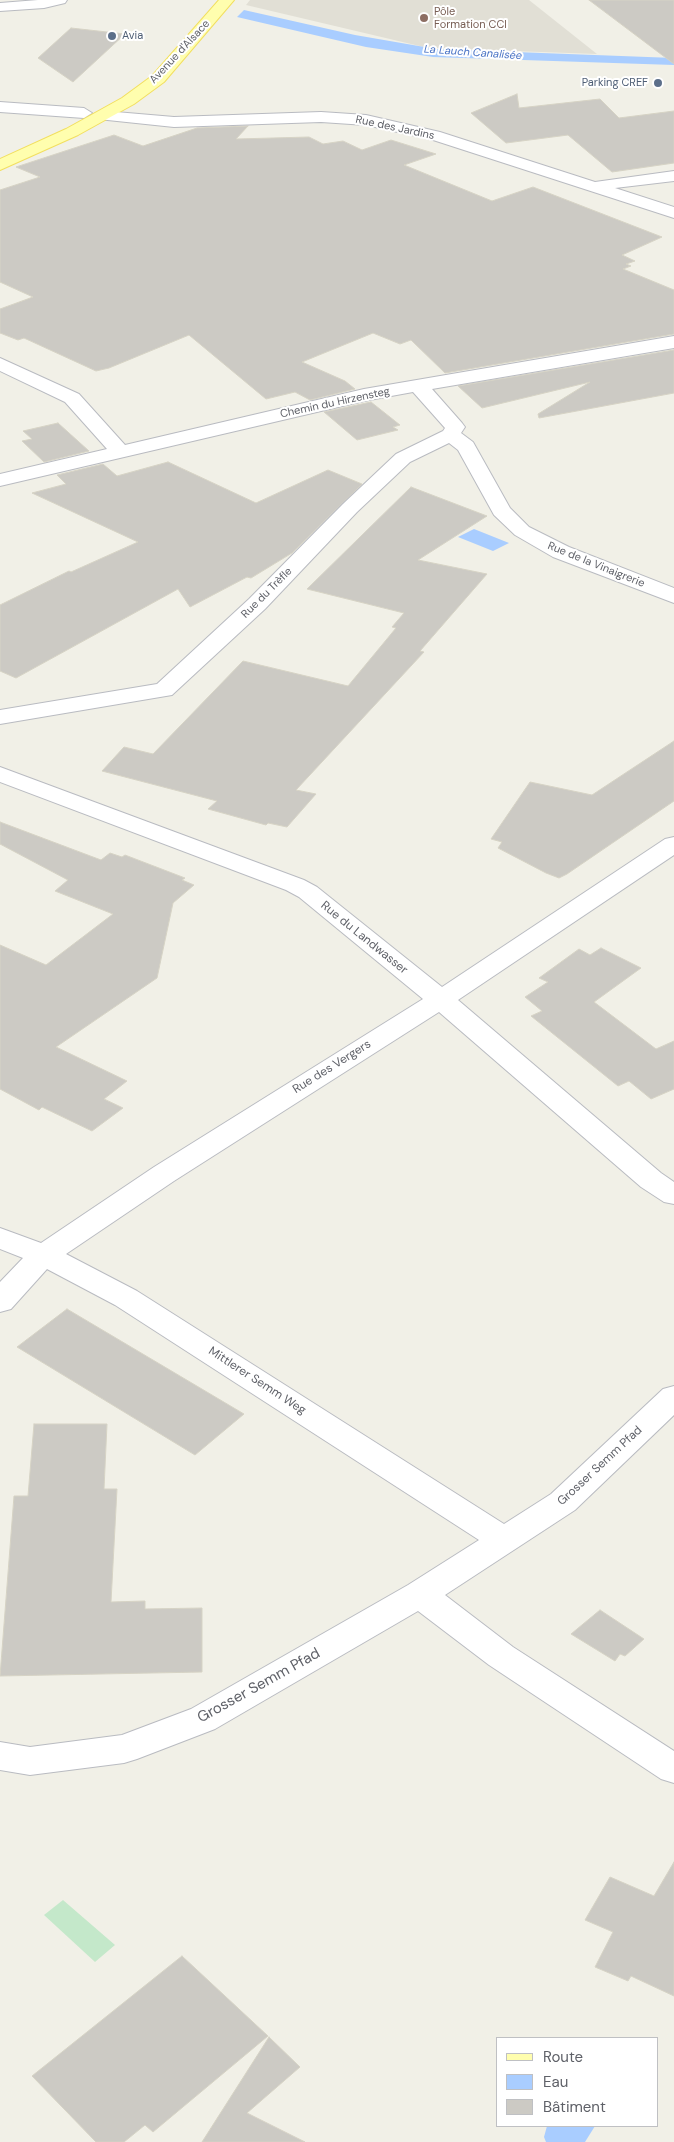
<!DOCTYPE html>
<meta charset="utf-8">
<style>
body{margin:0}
#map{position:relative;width:674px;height:2142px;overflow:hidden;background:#f1f0e7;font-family:"DM Sans",sans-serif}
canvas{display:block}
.legend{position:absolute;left:496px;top:2037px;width:162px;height:90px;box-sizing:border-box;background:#fff;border:1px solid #bfc0c3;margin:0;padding:6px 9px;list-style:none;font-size:15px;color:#5f6168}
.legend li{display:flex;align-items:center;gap:10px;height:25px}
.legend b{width:25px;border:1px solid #bfc0c3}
</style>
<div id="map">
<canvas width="674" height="2142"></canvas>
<ul class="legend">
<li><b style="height:6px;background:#fffeae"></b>Route</li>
<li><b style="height:14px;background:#a9cdff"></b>Eau</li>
<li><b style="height:14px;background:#cccac4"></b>Bâtiment</li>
</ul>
</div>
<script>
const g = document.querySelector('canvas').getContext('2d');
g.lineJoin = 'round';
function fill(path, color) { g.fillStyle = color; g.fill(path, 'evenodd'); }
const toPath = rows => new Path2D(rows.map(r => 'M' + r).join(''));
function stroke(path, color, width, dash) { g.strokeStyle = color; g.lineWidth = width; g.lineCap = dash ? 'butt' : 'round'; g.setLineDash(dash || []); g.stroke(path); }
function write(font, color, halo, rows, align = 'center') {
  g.font = font + ' "DM Sans",sans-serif'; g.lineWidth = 4; g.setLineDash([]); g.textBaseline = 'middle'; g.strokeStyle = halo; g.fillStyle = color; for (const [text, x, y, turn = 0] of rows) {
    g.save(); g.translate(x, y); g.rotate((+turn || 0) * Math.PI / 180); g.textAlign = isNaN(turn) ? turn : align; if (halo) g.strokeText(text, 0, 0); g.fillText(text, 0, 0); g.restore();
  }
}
const education = toPath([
 [250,0,529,0,597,54,428,48,246,5]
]);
const green = toPath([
 [63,1900,115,1945,95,1962,44,1915]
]);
const water = toPath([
 [244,10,355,35,436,49,674,58,674,65,433,57,366,47,237,17],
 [474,529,509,543,493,551,458,537],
 [547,2126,595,2126,585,2142,546,2142,544,2137]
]);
const building = toPath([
 [589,0,674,0,674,64,589,0],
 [71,28,125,34,73,82,38,58,71,28],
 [517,94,519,108,600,99,619,118,674,111,674,163,612,172,568,135,506,143,471,113,517,94],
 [248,126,236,139,309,137,323,144,343,141,362,150,391,140,436,154,404,165,492,201,533,187,662,237,622,255,635,261,626,264,631,266,623,269,674,290,674,334,445,373,411,340,400,344,373,333,302,362,345,381,355,389,310,400,295,392,266,399,189,335,109,368,96,371,24,338,18,340,0,333,0,309,33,297,0,282,0,190,40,177,16,167,114,135,143,146,197,128,248,126],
 [674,350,674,393,539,418,538,414,590,382,482,408,458,386,674,350],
 [371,402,400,425,393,427,398,430,357,440,324,412,371,402],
 [58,423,89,451,44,462,22,441,32,439,23,431,58,423],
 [168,462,256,503,328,470,362,484,292,553,251,578,247,577,190,607,178,589,16,678,0,671,0,605,69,571,71,572,138,542,32,493,66,484,57,475,103,464,117,476,168,462],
 [411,487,487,516,418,560,487,574,420,651,424,652,296,790,316,794,287,827,268,823,266,825,208,809,217,801,102,771,124,747,153,754,243,661,348,686,396,628,392,627,404,613,307,589,411,487],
 [674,741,674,801,567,874,559,878,546,873,498,848,502,842,491,839,530,782,592,795,674,741],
 [0,822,101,860,110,853,122,857,125,855,185,878,182,880,194,885,173,903,157,978,56,1047,127,1081,104,1099,123,1108,92,1131,42,1107,39,1110,0,1089,0,945,46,965,113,914,55,891,68,880,0,844,0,822],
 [601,948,641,968,594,1002,656,1049,674,1041,674,1089,651,1099,629,1081,618,1086,531,1016,542,1011,525,997,548,982,539,978,579,949,590,955,601,948],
 [67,1309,244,1414,195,1455,17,1347,67,1309],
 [34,1424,107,1424,104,1489,117,1489,111,1602,145,1601,145,1609,202,1608,202,1672,0,1676,14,1496,28,1496,34,1424],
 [600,1610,644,1639,625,1656,620,1654,615,1661,571,1634,600,1610],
 [674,1862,674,1996,631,1976,628,1981,595,1967,613,1932,585,1920,610,1877,654,1896,674,1862],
 [182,1956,268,2036,153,2132,145,2125,124,2142,96,2142,32,2076,182,1956],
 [269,2037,300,2067,247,2113,305,2142,202,2142,269,2037]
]);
const minor = toPath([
 [38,0,67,0,65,3,44,8,0,11,0,3,38,0],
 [0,102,84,108,92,113,84,118,0,112,0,102],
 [104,111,174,117,321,112,366,115,440,132,595,182,674,171,674,181,615,188,674,207,674,218,430,139,366,125,321,122,174,127,98,119,96,116,104,111],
 [674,336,674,348,432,389,462,423,465,427,461,433,473,442,510,508,529,527,569,547,674,588,674,603,553,557,515,535,494,515,458,450,449,443,410,462,357,512,265,609,172,695,0,724,0,710,157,684,249,599,343,504,396,454,443,431,445,428,413,392,364,401,0,486,0,474,107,449,65,402,0,371,0,358,79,394,125,445,364,389,674,336],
 [0,767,304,880,317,887,442,987,665,839,674,837,674,855,458,1000,661,1173,674,1182,674,1204,664,1202,641,1187,439,1012,174,1181,66,1254,137,1291,504,1524,551,1494,663,1389,674,1386,674,1415,575,1510,445,1595,513,1647,674,1751,674,1783,661,1779,489,1665,418,1611,215,1729,137,1759,124,1763,30,1775,0,1770,0,1742,30,1747,122,1735,191,1709,408,1585,479,1540,115,1305,47,1269,11,1309,0,1312,0,1282,23,1258,0,1249,0,1228,41,1243,154,1167,423,999,299,897,286,890,0,782,0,767]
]);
const major = toPath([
 [219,0,234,0,164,82,134,104,78,135,0,170,0,159,66,129,122,98,152,76,219,0]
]);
const markers = [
 [424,18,5,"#8d6e63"],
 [112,36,5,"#5c6f8a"],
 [658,83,5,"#5c6f8a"]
];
const farEducationnames = [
 ["Pôle",434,12],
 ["Formation CCI",434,25]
];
const farServicenames = [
 ["Avia",122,36],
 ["Parking CREF",648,83,"right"]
];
const farStreetnames = [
 ["Avenue d'Alsace",180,52,-47],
 ["Rue des Jardins",395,128,12],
 ["Chemin du Hirzensteg",335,403,-12],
 ["Rue de la Vinaigrerie",596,565,22],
 ["Rue du Trèfle",267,593,-45]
];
const farWaternames = [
 ["La Lauch Canalisée",473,53,4]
];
const streetNames = [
 ["Rue du Landwasser",364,938,39],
 ["Rue des Vergers",332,1067,-32],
 ["Mittlerer Semm Weg",257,1381,33],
 ["Grosser Semm Pfad",600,1466,-43]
];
const nearStreetnames = [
 ["Grosser Semm Pfad",259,1686,-29]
];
fill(education, '#e1dfd5');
fill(green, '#c4e8ca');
fill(water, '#a9cdff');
fill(building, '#cccac4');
stroke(building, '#d6d3c5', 1);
stroke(minor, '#b9bbc1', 2);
stroke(major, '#f2df5f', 2);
fill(minor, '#fff');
fill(major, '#fffeae');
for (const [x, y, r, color] of markers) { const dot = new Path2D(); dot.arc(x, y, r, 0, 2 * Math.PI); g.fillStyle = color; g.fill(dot); stroke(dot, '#fff', 2); }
write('11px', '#785e54', '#fff', farEducationnames, 'left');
write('11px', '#4e5e75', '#fff', farServicenames, 'left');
write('11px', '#5f6168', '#fff', farStreetnames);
write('italic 11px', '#4973c5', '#fff', farWaternames);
write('12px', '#5f6168', '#fff', streetNames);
write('15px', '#5f6168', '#fff', nearStreetnames);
</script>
